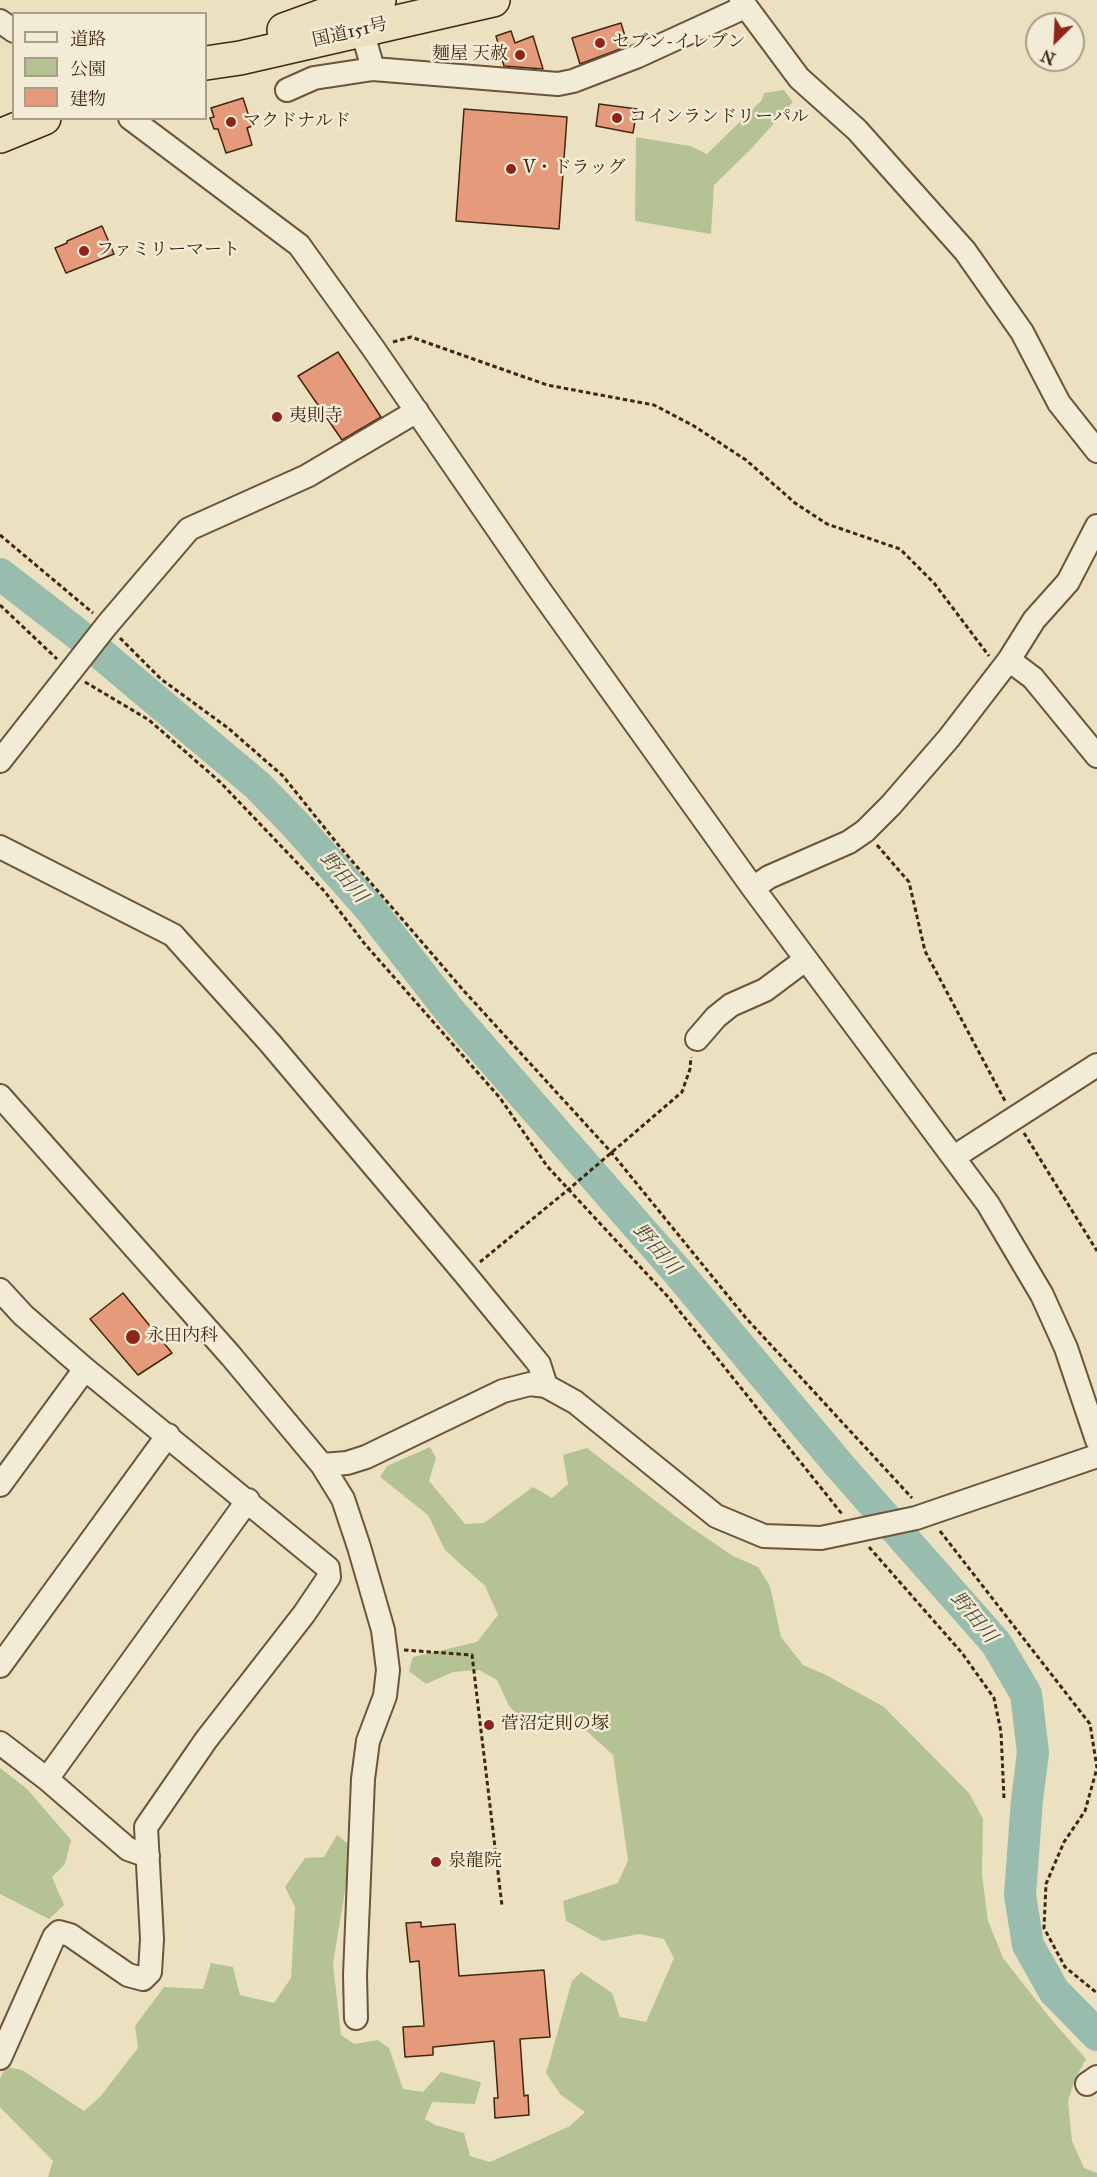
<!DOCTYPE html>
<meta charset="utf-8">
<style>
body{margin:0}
#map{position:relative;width:1097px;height:2177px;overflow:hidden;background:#ebe0bf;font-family:"IM FELL Great Primer","Noto Serif JP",serif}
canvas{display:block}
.legend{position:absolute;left:12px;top:12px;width:195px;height:108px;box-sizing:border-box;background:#f2ebd5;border:2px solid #ac9d86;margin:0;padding:8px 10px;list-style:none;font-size:18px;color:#42270f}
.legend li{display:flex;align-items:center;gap:12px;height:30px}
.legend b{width:30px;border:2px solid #ac9d86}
.north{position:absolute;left:1025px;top:12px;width:60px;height:60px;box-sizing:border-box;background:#f2ebd5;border:2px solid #ac9d86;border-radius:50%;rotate:204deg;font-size:16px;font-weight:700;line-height:24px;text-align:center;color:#42270f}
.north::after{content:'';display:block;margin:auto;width:21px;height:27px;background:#8f2418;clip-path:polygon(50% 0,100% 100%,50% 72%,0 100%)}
</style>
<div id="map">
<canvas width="1097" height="2177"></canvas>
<ul class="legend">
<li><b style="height:8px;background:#f2ebd5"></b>道路</li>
<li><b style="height:16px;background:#b5c394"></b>公園</li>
<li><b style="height:16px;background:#e59b7b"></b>建物</li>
</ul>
<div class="north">N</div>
</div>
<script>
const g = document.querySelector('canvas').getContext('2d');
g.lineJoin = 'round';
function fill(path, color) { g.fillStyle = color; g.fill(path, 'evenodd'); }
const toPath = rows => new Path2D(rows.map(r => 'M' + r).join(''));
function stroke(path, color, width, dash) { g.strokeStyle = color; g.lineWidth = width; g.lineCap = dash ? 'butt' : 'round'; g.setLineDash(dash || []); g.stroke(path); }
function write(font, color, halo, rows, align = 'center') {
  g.font = font + ' "IM FELL Great Primer","Noto Serif JP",serif'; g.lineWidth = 5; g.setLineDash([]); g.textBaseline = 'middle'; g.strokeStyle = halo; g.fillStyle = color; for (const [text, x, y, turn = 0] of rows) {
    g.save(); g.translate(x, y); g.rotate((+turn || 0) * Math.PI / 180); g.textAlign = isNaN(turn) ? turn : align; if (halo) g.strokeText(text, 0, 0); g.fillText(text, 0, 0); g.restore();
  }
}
const green = toPath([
 [784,90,793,102,750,150,714,185,711,234,635,221,636,137,690,146,707,154,762,100,764,93],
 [430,1447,436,1458,429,1481,465,1524,484,1523,533,1487,552,1498,568,1484,563,1455,587,1448,683,1522,733,1556,758,1567,770,1586,781,1637,803,1665,826,1675,884,1707,969,1793,983,1819,982,1875,988,1921,1003,1958,1050,2018,1086,2059,1075,2079,1068,2101,1072,2141,1084,2168,1097,2173,1097,2177,48,2177,53,2161,0,2107,0,2078,6,2067,22,2070,84,2111,100,2097,138,2048,135,2026,164,1987,203,1989,211,1963,233,1967,240,1995,274,2003,291,1978,295,1907,285,1887,305,1858,324,1857,337,1835,352,1847,333,1964,341,2035,354,2044,378,2040,389,2048,403,2089,423,2092,441,2072,481,2082,475,2104,432,2102,425,2119,435,2125,464,2133,470,2156,490,2162,570,2126,585,2112,561,2095,546,2073,572,1981,581,1972,612,1993,620,2017,646,2022,674,1958,664,1939,639,1934,603,1941,566,1921,563,1901,618,1883,628,1860,613,1755,578,1723,526,1723,509,1706,497,1680,479,1670,453,1672,426,1684,409,1671,413,1657,477,1642,498,1615,485,1586,445,1550,428,1515,380,1477,387,1466],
 [0,1768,27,1789,71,1840,65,1864,52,1877,64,1905,49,1919,0,1894]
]);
const river = toPath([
 [0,574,75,632,257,785,294,823,367,905,449,1010,676,1270,839,1465,996,1643,1026,1694,1033,1753,1027,1800,1020,1895,1028,1945,1054,1991,1097,2035]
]);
const building = toPath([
 [621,23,628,46,580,64,572,38,621,23],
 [511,31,515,43,533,36,543,69,504,66,496,36,511,31],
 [243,98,252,126,247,128,252,145,226,153,218,129,214,129,210,118,214,117,211,108,243,98],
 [599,104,637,109,633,133,596,126,599,104],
 [464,109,567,117,559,229,456,221,464,109],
 [102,226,114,254,66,273,55,248,67,243,67,241,102,226],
 [338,352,381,417,342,440,298,376,338,352],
 [123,1293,172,1353,138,1375,90,1319,123,1293],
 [421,1922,421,1927,455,1924,459,1976,544,1970,550,2037,520,2039,524,2096,528,2095,529,2115,495,2118,494,2098,498,2098,494,2041,433,2047,433,2055,405,2057,403,2027,424,2026,419,1961,410,1962,406,1923,421,1922]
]);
const path = toPath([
 [393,342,411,337,547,385,654,405,694,426,746,460,795,503,827,524,900,549,934,583,989,656],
 [0,535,93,613],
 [0,605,57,659],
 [120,638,161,679,228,728,283,776,340,847,464,991,611,1152,746,1318,912,1498],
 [85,682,149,720,220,782,325,892,364,943,500,1098,547,1166,669,1298,842,1514],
 [877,845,909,882,925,951,1005,1101],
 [1024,1133,1097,1251],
 [480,1262,569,1189,682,1092,690,1069,691,1057],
 [940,1531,1090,1724,1097,1768,1085,1811,1064,1842,1046,1884,1044,1928,1065,1967,1097,1993],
 [869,1547,962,1653,994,1698,1001,1732,1004,1799],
 [404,1650,472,1655,502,1906]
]);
const minor = toPath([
 [741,0,799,78,857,130,965,251,1022,332,1059,403,1097,451],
 [0,21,14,31],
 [362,30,373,69,558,84,573,81,638,56,745,7],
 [287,90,314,78,373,69],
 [130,118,299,245,373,348,539,589,753,888,988,1204,1042,1295,1066,1348,1097,1440],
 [1009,660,1033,678,1097,756],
 [0,761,107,625,189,529,307,476,417,411],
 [0,847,173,935,270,1043,465,1274,539,1364,546,1386],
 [753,888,769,877,849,842,865,831,891,805,949,738,1009,660,1034,620,1068,582,1097,526],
 [697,1039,716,1017,731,1005,765,990,805,960],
 [0,1096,231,1356,322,1465,347,1463,366,1457,503,1391,530,1384,546,1386,575,1402,716,1516,764,1536,821,1538,916,1518,1097,1456],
 [954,1157,1097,1065],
 [0,1290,23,1315,85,1369,328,1568,329,1577,304,1614,206,1740,146,1827,152,1939,150,1972,143,1979,128,1975,70,1935,59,1932,54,1937,0,2058],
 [322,1465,343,1499,359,1547,383,1630,388,1670,385,1696,368,1741,363,1779,355,1975,356,2018],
 [0,1485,85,1369],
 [0,1666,168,1435],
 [0,1743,47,1779,128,1849,148,1856],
 [47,1779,248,1500],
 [1087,2084,1097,2077]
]);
const highway = toPath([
 [284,30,325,15,379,0],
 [206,63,240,58,493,0],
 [0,136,44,118]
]);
const markers = [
 [600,43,6,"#8f2418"],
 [520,55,6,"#8f2418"],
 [617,118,6,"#8f2418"],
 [231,122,6,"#8f2418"],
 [511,169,6,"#8f2418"],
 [84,251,6,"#8f2418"],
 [277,417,6,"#8f2418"],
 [133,1337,8,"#8f2418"],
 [489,1725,6,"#8f2418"],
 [436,1862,6,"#8f2418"]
];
const streetNames = [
 ["国道151号",350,33,-13]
];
const poiNames = [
 ["セブン-イレブン",612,43],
 ["麺屋 天赦",508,55,"right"],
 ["コインランドリーパル",629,118],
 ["マクドナルド",243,122],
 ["V・ドラッグ",523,169],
 ["ファミリーマート",96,251],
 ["夷則寺",289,417],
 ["永田内科",146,1337],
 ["菅沼定則の塚",501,1725],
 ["泉龍院",448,1862]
];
const waterNames = [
 ["野田川",343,878,49],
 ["野田川",656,1250,49],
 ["野田川",973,1618,50]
];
fill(green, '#b5c394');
stroke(river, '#98bdaf', 32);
fill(building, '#e59b7b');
stroke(building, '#42270f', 1.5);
stroke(minor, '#6c553b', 26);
stroke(highway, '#42270f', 36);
stroke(path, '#42270f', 3, [4.5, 3]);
stroke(minor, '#f2ebd5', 22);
stroke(highway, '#ebe0bf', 33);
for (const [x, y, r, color] of markers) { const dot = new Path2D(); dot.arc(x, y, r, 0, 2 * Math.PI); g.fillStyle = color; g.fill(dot); stroke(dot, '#f2ebd5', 2); }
write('18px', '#42270f', '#f2ebd5', streetNames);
write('18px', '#42270f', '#f2ebd5', poiNames, 'left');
write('italic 20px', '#584c37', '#f2ebd5', waterNames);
</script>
